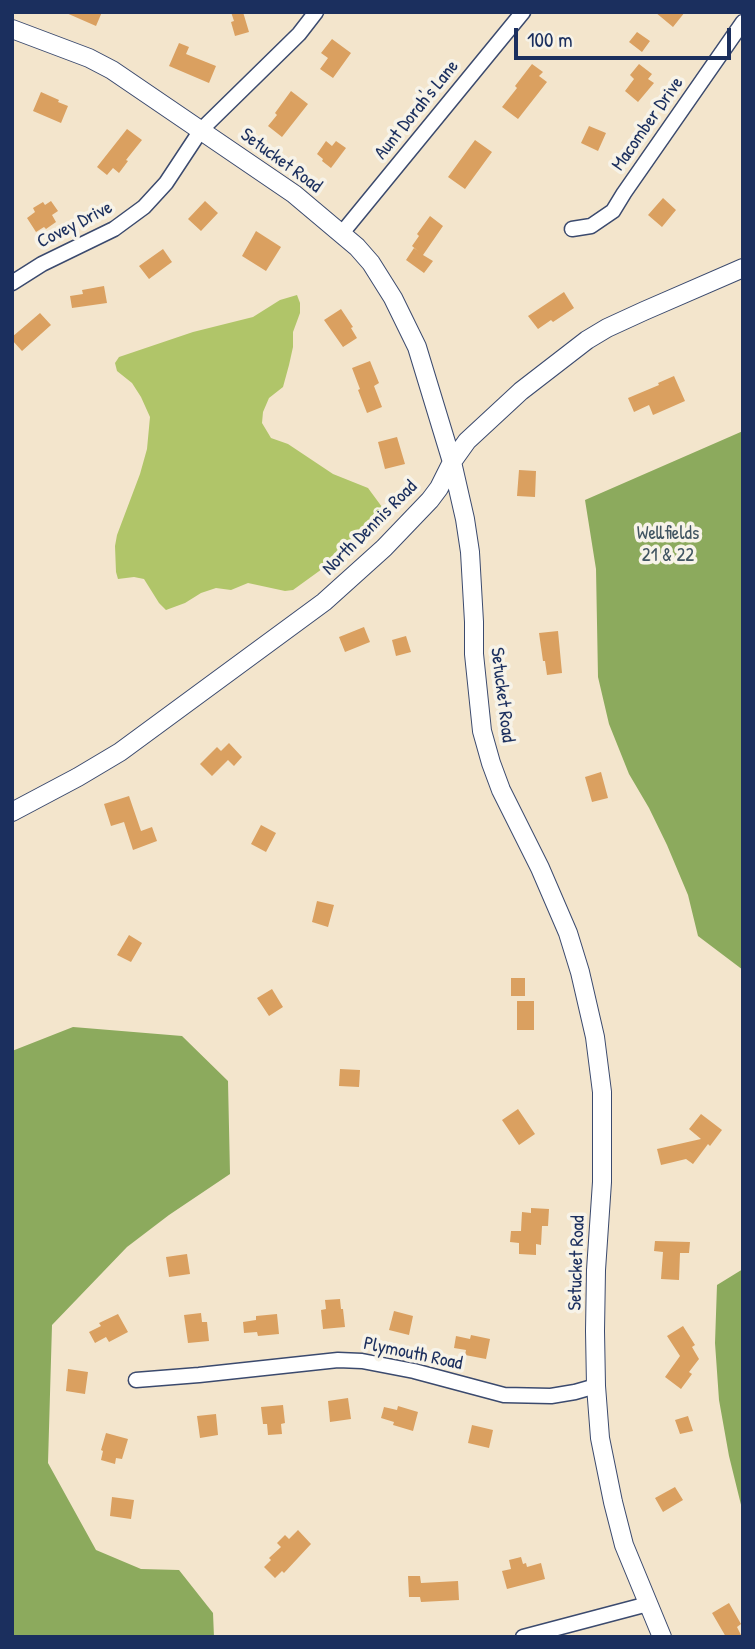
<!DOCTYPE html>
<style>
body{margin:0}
#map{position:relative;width:755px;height:1649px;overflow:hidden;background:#f3e5cc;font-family:"Patrick Hand",sans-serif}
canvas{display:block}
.frame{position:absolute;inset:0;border:14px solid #1b2f5e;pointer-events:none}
.scale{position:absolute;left:514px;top:28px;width:217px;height:32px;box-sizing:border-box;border:4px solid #1b2f5e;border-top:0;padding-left:9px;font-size:21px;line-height:24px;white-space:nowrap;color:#1b2f5e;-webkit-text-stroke:5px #f7f3e8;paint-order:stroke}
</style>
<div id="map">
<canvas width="755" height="1649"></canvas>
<div class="frame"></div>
<div class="scale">100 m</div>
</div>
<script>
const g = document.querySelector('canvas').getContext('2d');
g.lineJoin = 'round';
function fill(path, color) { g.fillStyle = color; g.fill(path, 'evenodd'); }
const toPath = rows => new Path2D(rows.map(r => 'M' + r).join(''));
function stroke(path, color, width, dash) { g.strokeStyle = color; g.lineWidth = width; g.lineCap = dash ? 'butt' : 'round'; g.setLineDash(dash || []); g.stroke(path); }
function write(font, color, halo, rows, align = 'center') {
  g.font = font + ' "Patrick Hand",sans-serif'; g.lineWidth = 7; g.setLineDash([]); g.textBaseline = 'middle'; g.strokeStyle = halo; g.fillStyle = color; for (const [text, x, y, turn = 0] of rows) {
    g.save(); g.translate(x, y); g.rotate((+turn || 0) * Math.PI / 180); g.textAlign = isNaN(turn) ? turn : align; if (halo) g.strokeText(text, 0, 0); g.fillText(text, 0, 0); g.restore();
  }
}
const green = toPath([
 [297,295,300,303,300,313,293,332,293,347,289,365,283,387,269,398,263,412,262,423,271,438,288,444,333,474,368,488,382,507,380,523,369,535,293,590,285,591,248,583,231,590,216,588,201,593,185,603,166,610,159,603,144,579,134,577,118,579,116,572,115,546,117,535,140,474,147,449,150,417,141,397,132,383,117,371,115,363,119,357,193,332,253,317,280,300]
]);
const forest = toPath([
 [743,431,743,970,698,936,688,895,667,845,649,808,629,774,609,724,598,677,596,569,585,500],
 [73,1027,182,1036,228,1081,230,1174,169,1215,127,1247,52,1325,48,1463,96,1550,141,1569,179,1570,213,1613,214,1637,12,1637,12,1051],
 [743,1269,743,1513,729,1456,719,1400,715,1343,717,1285]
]);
const building = toPath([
 [64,12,102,12,96,26],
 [231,12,243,12,249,32,235,36,231,22,234,21],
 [655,12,685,12,673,27],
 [637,32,650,41,642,52,629,42],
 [332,39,351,53,333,78,320,69,328,58,321,53],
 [179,43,189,47,186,54,216,66,209,83,169,66],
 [532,64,543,72,539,76,547,82,518,119,502,107,517,88,515,86],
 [639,64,652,74,648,79,654,83,638,102,625,91,634,79,630,75],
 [291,91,308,104,282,137,268,126,277,115,275,113],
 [41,92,59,100,58,102,68,106,61,123,33,111],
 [589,126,606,133,598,151,581,143],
 [127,129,142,140,126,160,128,161,119,173,113,168,107,175,97,167],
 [475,140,492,152,465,189,448,177],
 [326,141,332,146,336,141,346,148,331,168,322,161,323,159,317,154],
 [663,198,676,210,662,227,648,215],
 [51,201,58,211,52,215,56,222,46,229,44,227,36,232,27,218,35,212,33,208,43,202,45,205],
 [205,201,218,213,201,231,188,219],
 [430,216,443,226,423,255,433,261,424,273,406,260,414,248,418,251,412,246,419,236,417,234],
 [256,231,281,247,266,271,242,256],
 [163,249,172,262,149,279,139,266],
 [104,286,107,303,72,308,70,296,83,294,82,290],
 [564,292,574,308,553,322,551,320,538,329,528,316],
 [341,309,353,327,351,328,357,338,343,347,324,320],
 [40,313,51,325,22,351,12,340,12,337],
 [370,361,379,383,374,386,382,407,367,413,358,390,360,389,352,368],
 [674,376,685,401,653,415,649,405,634,412,628,398,659,385,658,383],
 [397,437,405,464,385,469,378,442],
 [519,470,536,471,535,497,517,496],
 [364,627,370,642,345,652,339,637],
 [558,631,562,673,547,675,545,661,543,661,539,633],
 [406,636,411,652,396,656,392,640],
 [229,743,242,757,234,766,228,760,212,776,200,764,217,747,221,751],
 [601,772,608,798,592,802,585,777],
 [129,796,141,831,152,827,157,841,133,850,124,822,111,826,104,804],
 [261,825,276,833,266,852,251,844],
 [317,901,334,905,328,927,312,922],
 [129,935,142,943,131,962,117,955],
 [511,978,525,978,525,996,511,996],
 [272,989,283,1007,269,1016,257,998],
 [517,1001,534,1001,534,1030,517,1030],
 [340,1069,360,1070,359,1087,339,1086],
 [518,1109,535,1134,519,1145,502,1120],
 [701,1114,722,1130,710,1146,708,1144,693,1164,686,1159,661,1165,657,1149,701,1139,689,1129],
 [531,1208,549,1209,548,1226,542,1226,541,1245,536,1244,536,1255,519,1254,519,1243,510,1242,511,1231,521,1231,522,1212,531,1213],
 [655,1241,690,1242,689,1253,680,1253,679,1280,661,1279,663,1252,654,1251],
 [187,1254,190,1274,169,1277,166,1257],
 [340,1299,341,1309,343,1309,345,1327,323,1329,321,1310,326,1309,325,1300],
 [394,1311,413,1316,409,1335,389,1330],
 [201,1313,202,1322,207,1322,209,1341,188,1343,184,1315],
 [118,1314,128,1332,109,1342,106,1337,95,1343,89,1332,101,1326,99,1323],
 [277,1314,279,1334,258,1336,257,1332,244,1333,243,1322,256,1320,256,1316],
 [683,1326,695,1345,692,1347,699,1359,689,1372,692,1374,681,1389,665,1377,680,1356,667,1336],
 [471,1335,490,1339,486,1359,465,1355,466,1350,454,1348,456,1336,470,1339],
 [68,1369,88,1372,85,1394,66,1391],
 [348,1398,351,1419,330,1422,328,1401],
 [283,1405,285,1423,281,1424,282,1434,268,1435,267,1424,263,1424,261,1407],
 [398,1406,418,1412,413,1431,393,1425,394,1422,381,1418,384,1407,397,1410],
 [216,1414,218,1435,200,1438,197,1416],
 [688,1416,693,1431,680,1434,675,1420],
 [472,1425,493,1430,489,1448,468,1443],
 [106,1433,128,1439,122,1459,116,1458,115,1464,101,1460,103,1451,101,1450],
 [675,1487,683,1500,663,1512,655,1498],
 [112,1497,134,1500,131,1519,110,1516],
 [298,1530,311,1544,284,1573,282,1571,275,1578,264,1567,271,1560,269,1558,281,1547,277,1543,285,1535,289,1539],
 [521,1557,523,1564,526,1563,527,1567,541,1563,545,1579,507,1589,502,1571,511,1569,509,1560],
 [408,1576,420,1576,421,1583,458,1581,459,1600,421,1602,420,1597,409,1597],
 [729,1603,741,1624,737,1627,742,1637,726,1637,712,1613]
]);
const minor = toPath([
 [572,229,591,226,613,211,624,193,743,22],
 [342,233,523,12],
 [12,283,42,264,114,229,144,207,166,183,201,130,299,34,316,12],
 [136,1380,199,1375,338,1360,362,1361,414,1371,504,1395,551,1396,575,1392,596,1386],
 [523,1637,648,1604]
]);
const major = toPath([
 [12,29,89,58,112,70,294,194,357,247,371,263,393,298,417,347,452,462,465,519,470,552,474,622,474,654,482,731,491,763,501,790,540,868,568,933,580,972,595,1037,602,1092,602,1182,596,1270,595,1331,596,1386,600,1438,613,1502,624,1545,662,1637],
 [12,812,78,777,120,752,324,602,384,548,430,500,439,488,452,462,467,441,521,391,587,340,607,328,644,311,743,268]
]);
const streetNames = [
 ["Aunt Dorah's Lane",417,110,-51],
 ["Macomber Drive",648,124,-55],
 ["Setucket Road",281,161,36],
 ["Covey Drive",75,225,-27],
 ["North Dennis Road",370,528,-45],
 ["Setucket Road",502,695,83],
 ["Setucket Road",577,1263,-88],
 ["Plymouth Road",413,1354,12]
];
const parkNames = [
 ["Wellfields",668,534],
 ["21 & 22",668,556]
];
fill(green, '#b0c569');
fill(forest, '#8caa5d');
fill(building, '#daa060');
stroke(minor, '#3b4a6e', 17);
stroke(major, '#3b4a6e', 20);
stroke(minor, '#fff', 14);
stroke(major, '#fff', 18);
write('19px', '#1b2f5e', '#f7f3e8', streetNames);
write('19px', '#405461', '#f7f3e8', parkNames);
</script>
